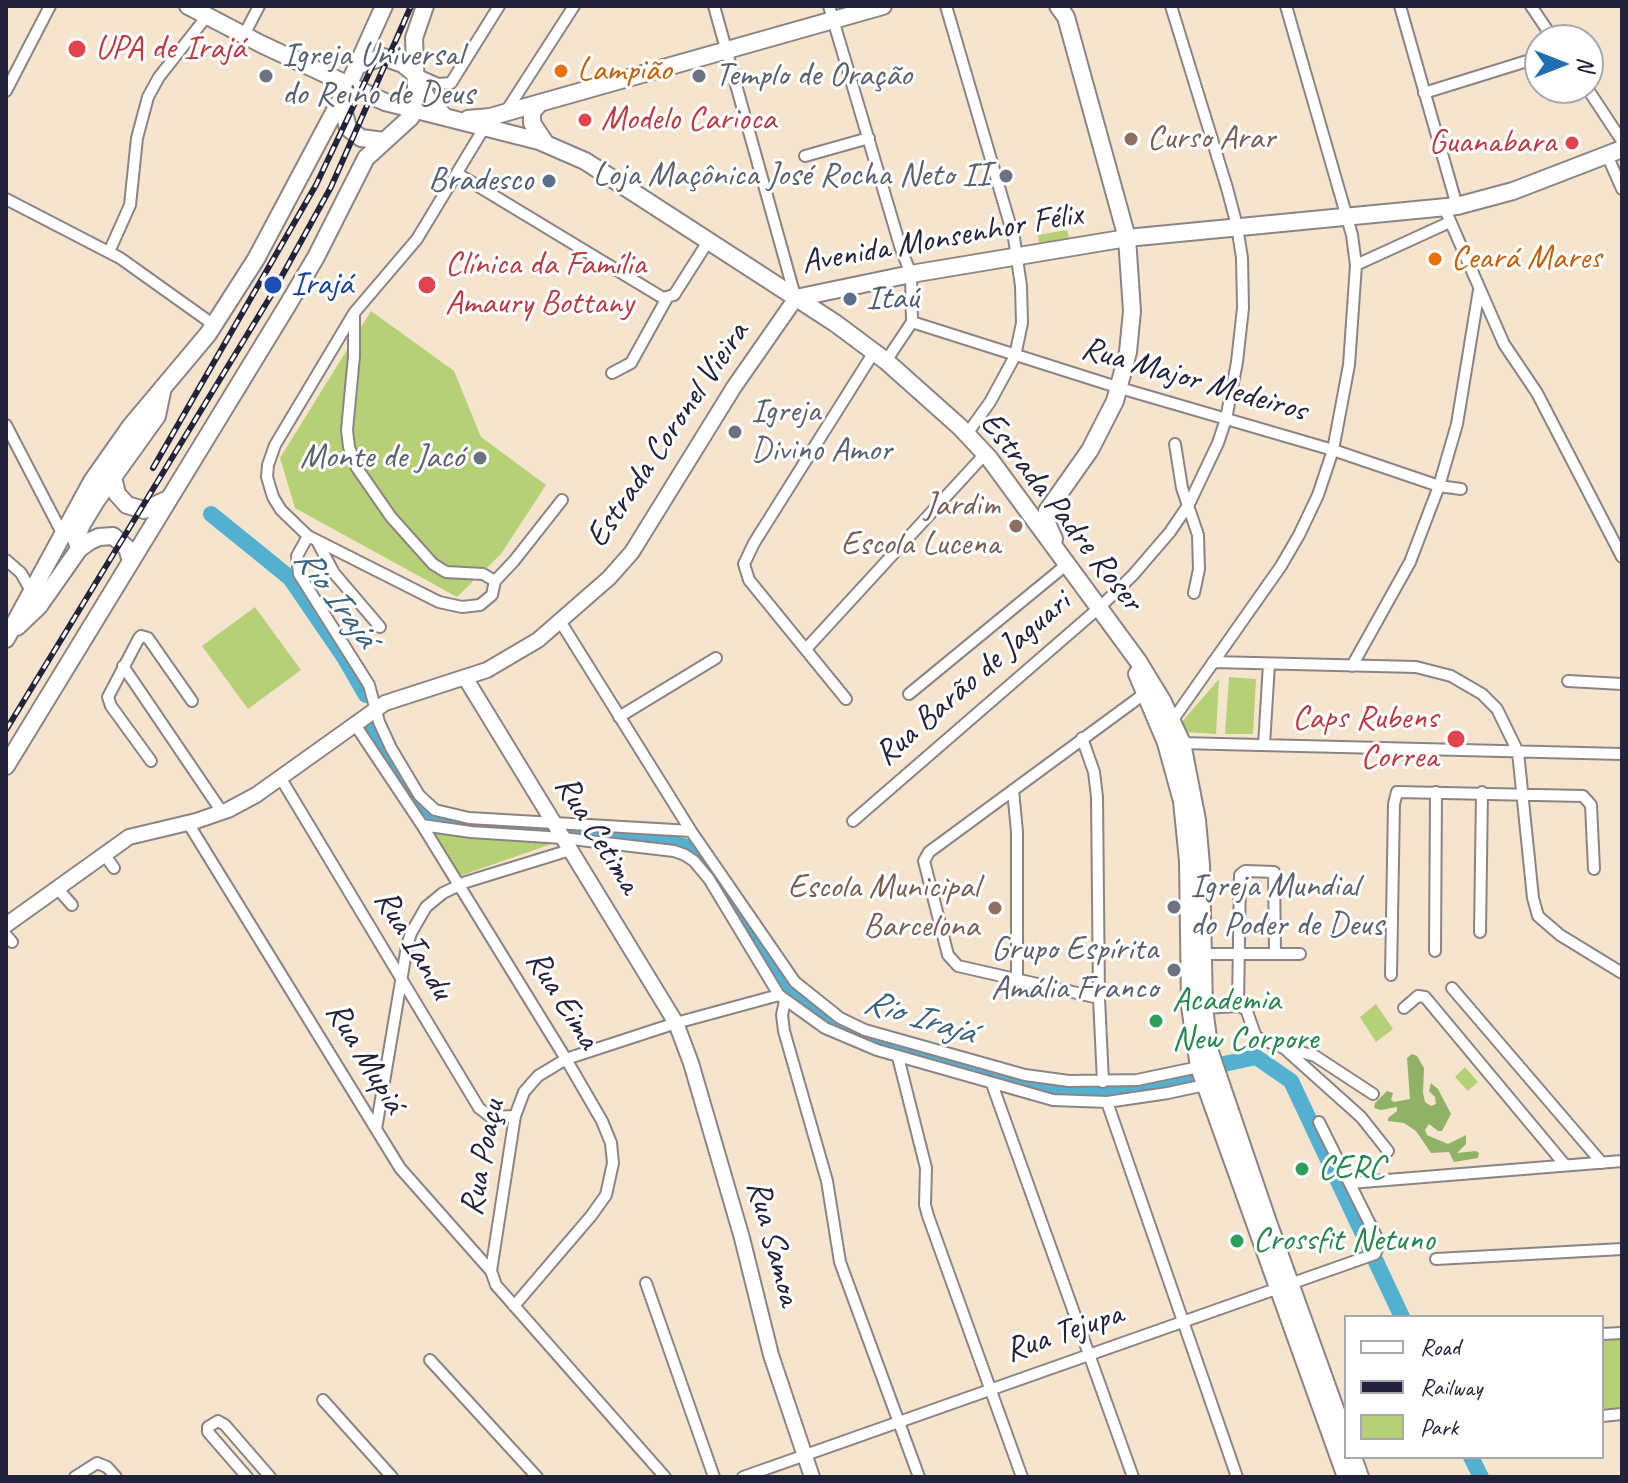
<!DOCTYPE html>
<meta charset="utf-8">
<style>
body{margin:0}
#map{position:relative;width:1628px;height:1483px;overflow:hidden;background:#f6e5ce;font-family:Caveat,sans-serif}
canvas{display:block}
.frame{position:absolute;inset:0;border:8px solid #22223b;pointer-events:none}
.legend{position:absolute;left:1344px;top:1315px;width:260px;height:144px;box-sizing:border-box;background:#fff;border:2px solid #a7a7b1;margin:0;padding:10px 14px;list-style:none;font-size:24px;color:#22223b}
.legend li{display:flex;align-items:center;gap:16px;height:40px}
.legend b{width:40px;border:2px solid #a7a7b1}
.north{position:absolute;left:1524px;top:24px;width:80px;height:80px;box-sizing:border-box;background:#fff;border:2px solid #a7a7b1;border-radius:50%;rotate:90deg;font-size:22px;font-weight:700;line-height:32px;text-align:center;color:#22223b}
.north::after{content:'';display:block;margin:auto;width:28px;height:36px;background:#1f6fb2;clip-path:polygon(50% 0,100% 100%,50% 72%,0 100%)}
</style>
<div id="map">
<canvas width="1628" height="1483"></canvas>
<div class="frame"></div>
<ul class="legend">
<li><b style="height:10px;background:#fff"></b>Road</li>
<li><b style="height:10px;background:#22223b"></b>Railway</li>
<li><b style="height:22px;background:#b6d075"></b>Park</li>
</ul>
<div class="north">N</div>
</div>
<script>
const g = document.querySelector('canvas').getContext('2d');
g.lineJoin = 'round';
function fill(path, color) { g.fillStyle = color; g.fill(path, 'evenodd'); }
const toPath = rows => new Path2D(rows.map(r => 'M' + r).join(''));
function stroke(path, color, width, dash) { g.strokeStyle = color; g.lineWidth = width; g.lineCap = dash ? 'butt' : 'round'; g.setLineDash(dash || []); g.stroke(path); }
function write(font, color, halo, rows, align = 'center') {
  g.font = font + ' Caveat,sans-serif'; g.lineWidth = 6; g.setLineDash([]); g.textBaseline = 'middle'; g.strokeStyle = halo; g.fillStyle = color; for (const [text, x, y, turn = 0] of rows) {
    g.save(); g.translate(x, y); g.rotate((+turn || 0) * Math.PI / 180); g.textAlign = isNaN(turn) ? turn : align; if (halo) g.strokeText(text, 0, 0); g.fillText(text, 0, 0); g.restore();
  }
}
const green = toPath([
 [1067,230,1069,238,1039,243,1038,235],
 [371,311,454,371,481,437,546,485,501,554,457,597,295,508,280,458],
 [255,607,301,670,248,709,202,646],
 [1229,677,1256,679,1253,734,1225,734],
 [1219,679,1216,734,1185,732,1181,723],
 [433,834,560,841,457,877],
 [1376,1004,1393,1029,1376,1042,1360,1017],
 [1465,1067,1478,1082,1468,1091,1455,1077],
 [1620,1335,1622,1409,1602,1410,1602,1336]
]);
const forest = toPath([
 [1412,1054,1417,1056,1424,1068,1423,1093,1425,1102,1431,1106,1436,1104,1435,1097,1429,1091,1431,1083,1438,1089,1451,1114,1442,1131,1438,1131,1429,1124,1425,1130,1427,1135,1448,1144,1466,1135,1466,1144,1457,1153,1476,1151,1479,1153,1478,1158,1454,1162,1449,1152,1431,1153,1416,1131,1404,1123,1388,1121,1388,1118,1397,1111,1397,1107,1381,1110,1374,1108,1375,1103,1387,1091,1393,1093,1391,1100,1394,1102,1410,1099,1407,1058]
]);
const river = toPath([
 [211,514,290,578,344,657,366,695],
 [371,727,418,804,438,819,451,822,553,829],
 [574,830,643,837,692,848,705,860,760,950,787,989,818,1016,851,1035,1013,1081,1059,1090,1086,1092,1127,1090,1187,1079],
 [1224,1064,1256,1057,1291,1081,1402,1317],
 [1471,1457,1481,1477]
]);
const street = toPath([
 [714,6,795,296],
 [829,6,901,249,911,274,912,322,886,361],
 [946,6,1014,238,1021,286,1022,323,1015,356,990,402,967,434],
 [1400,6,1457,206],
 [1531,6,1554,40],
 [244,35,259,6],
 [418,75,438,84,451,83,499,6],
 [1587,88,1622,141],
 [6,91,50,6],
 [1424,93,1540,57],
 [505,113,574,6],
 [484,128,417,239,354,313,275,445,268,465,267,477,273,497,281,510,308,536,439,602,462,607,480,605,492,595,495,581],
 [1607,155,1622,189],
 [805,156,869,138],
 [458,174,663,298,674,295,709,240],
 [6,199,120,258,214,325],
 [1444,207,1504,344,1537,393,1622,557],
 [109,252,130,205,137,138,148,97,159,77,207,16],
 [1356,265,1450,222],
 [354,313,354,356,347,430,349,447,357,468,391,517,433,564,446,572,483,574,495,581],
 [912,322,1120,388,1333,450,1439,486,1461,489],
 [612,373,631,363,667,298],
 [6,425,62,533],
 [1175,444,1182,488,1198,535,1199,569,1194,593],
 [308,536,297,556,299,574,369,685,379,722,391,748,419,795,435,810,469,818,691,831,795,982,840,1018,865,1030,1025,1075,1069,1081,1137,1080,1199,1067],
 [317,541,334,573,380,627],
 [6,560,21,573,31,591],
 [495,581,514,561,562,500],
 [560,621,691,831],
 [806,649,985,454],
 [1213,662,1416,667,1451,676,1482,694,1497,709,1518,752,1533,898,1538,916,1560,935,1622,973],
 [123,666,222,812],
 [1352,666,1410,562,1439,486,1457,424,1479,290],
 [1568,681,1622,684],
 [909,694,1066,565],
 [846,699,749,580,744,564,754,543,874,352],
 [619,717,716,658],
 [1172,721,1281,566,1299,535,1318,495,1333,450,1349,365,1356,265,1352,235,1286,6],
 [354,723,422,825,566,1059,602,1121,611,1143,613,1163,606,1195,591,1216,514,1306],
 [1082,738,1094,772,1097,797,1099,998,1103,1082],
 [1180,743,1622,754],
 [1264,745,1269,664],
 [151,761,111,706,108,697,139,638,141,636,148,638,192,701],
 [280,777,479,1108,491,1117,515,1116],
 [1013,790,1017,832,1017,979],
 [853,821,1100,607,1133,575,1170,532,1189,504,1218,443,1226,419,1237,362,1243,308,1242,258,1237,226,1227,188,1171,6],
 [188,823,400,1168,491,1271,496,1285,665,1477],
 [422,825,471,832,563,838,674,851,685,855,694,861,709,879,779,995,825,1028,877,1050,1053,1100,1107,1102,1168,1093,1205,1085],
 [104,854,114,868],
 [57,888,72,905],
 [1480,932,1482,792],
 [6,935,12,942],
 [1435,951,1436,792],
 [1204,954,1300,954],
 [1275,954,1274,872,1245,871,1240,875,1238,1006,1246,1009,1256,1037,1284,1048,1361,1117,1388,1151],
 [1391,975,1394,804,1397,792,1583,796,1591,805,1594,869],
 [1452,988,1602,1163],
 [1099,998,958,966,948,955,924,861,929,852,1144,694],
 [785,1001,782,1015,784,1031,827,1181,840,1262,919,1477],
 [1204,1008,1238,1006],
 [1404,1008,1418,996,1425,997,1565,1165],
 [1286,1048,1315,1056,1373,1094],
 [898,1057,926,1168,925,1205,928,1216,1022,1477],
 [992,1084,1133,1477],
 [1107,1102,1237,1477],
 [376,1129,407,946,411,933,426,907,443,893,466,882,570,850],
 [1350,1183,1622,1161],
 [1436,1259,1622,1249],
 [491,1271,515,1116,524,1092,538,1076,566,1059,676,1023,779,995],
 [646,1283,714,1477],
 [1602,1334,1622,1333],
 [430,1360,537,1477],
 [323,1400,392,1477],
 [1602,1416,1622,1414],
 [75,1477,97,1463,107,1467,116,1477],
 [247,1477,208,1432,208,1427,218,1421,225,1425,270,1477],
 [743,1477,1375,1254,1379,1245,1375,1234,1319,1122]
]);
const secondary = toPath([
 [466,679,676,1023,691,1063,742,1238,771,1355,812,1477],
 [6,925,129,837,196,821,228,810,256,795,385,703,487,670,538,640,609,578,632,552,734,387,796,298]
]);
const primary = toPath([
 [188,6,261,44,385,102,539,141,585,161,835,323,886,361,960,427,989,458,1138,661,1163,702,1182,743,1197,820,1201,865,1204,1008,1210,1052,1268,1222,1346,1439],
 [359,65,383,57,403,64,415,74,428,100,444,116],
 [344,98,343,108,348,128,361,138,384,141],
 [539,104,532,112,532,123,546,144],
 [468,119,490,117,883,6],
 [796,298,911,274,1127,238,1457,206,1513,191,1622,149],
 [113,477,117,494,127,505,144,510,166,500],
 [1054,539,1046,521,1047,511,1090,450,1115,401,1128,352,1132,311,1127,238,1066,17,1058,6],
 [79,549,76,539,82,524,96,501,157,416,163,387],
 [17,627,39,606,79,549,90,541,99,537,113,536,127,548,131,561],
 [6,639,92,481,130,427,208,334,256,259,348,86,384,6],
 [1137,674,1166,743,1182,801,1188,861,1190,1006,1199,1067,1346,1477],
 [6,766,287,306,316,257,366,158,411,117,416,90,414,38,425,6],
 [1353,1457,1360,1477]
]);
const rail = toPath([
 [153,468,316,185,380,50],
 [6,730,272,294,331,187,411,6]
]);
const markers = [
 [77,49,10,"#e0444e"],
 [561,71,8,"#e8710a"],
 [266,76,8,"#6b7280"],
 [699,76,8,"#6b7280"],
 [585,120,8,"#e0444e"],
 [1131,139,8,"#8d6e63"],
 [1572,143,8,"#e0444e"],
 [1006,176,8,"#6b7280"],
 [549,181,8,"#5c6f8a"],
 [1435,259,8,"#e8710a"],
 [273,285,10,"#1a4fb4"],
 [427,285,10,"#e0444e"],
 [850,299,8,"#5c6f8a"],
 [735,432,8,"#6b7280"],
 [480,458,8,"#6b7280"],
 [1016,526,8,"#8d6e63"],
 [1456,739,10,"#e0444e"],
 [1174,907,8,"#6b7280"],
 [995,908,8,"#8d6e63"],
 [1174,970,8,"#6b7280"],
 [1156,1021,8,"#2e9e5b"],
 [1302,1169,8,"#2e9e5b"],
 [1237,1241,8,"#2e9e5b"]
];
const healthNames = [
 ["UPA de Irajá",95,49],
 ["Modelo Carioca",601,120],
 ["Guanabara",1556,143,"right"],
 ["Clínica da Família",445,265],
 ["Amaury Bottany",445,304],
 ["Caps Rubens",1438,719,"right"],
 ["Correa",1438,758,"right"]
];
const worshipNames = [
 ["Igreja Universal",282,56],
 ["do Reino de Deus",282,95],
 ["Templo de Oração",715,76],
 ["Loja Maçônica José Rocha Neto II",990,176,"right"],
 ["Igreja",751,412],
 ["Divino Amor",751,451],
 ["Monte de Jacó",464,458,"right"],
 ["Igreja Mundial",1190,887],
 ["do Poder de Deus",1190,926],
 ["Grupo Espírita",1158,950,"right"],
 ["Amália Franco",1158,989,"right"]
];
const foodNames = [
 ["Lampião",577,71],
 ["Ceará Mares",1451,259]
];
const educationNames = [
 ["Curso Arar",1147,139,"left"],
 ["Jardim",1000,506],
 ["Escola Lucena",1000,545],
 ["Escola Municipal",979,888],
 ["Barcelona",979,927]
];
const serviceNames = [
 ["Bradesco",533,181],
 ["Itaú",866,299,"left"]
];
const streetNames = [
 ["Avenida Monsenhor Félix",942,239,-10],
 ["Rua Major Medeiros",1194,380,16],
 ["Estrada Coronel Vieira",668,435,-56],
 ["Estrada Padre Roser",1061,512,52],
 ["Rua Barão de Jaguari",973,679,-41],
 ["Rua Cetima",597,835,58],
 ["Rua Iandu",413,945,59],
 ["Rua Eima",562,1000,58],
 ["Rua Mupiá",365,1058,59],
 ["Rua Poaçu",483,1158,-79],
 ["Rua Samoa",773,1243,75],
 ["Rua Tejupa",1064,1333,-19]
];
const transitNames = [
 ["Irajá",291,285]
];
const leisureNames = [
 ["Academia",1172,1001],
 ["New Corpore",1172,1040],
 ["CERC",1318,1169],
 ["Crossfit Netuno",1253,1241]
];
const waterNames = [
 ["Rio Irajá",335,598,53],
 ["Rio Irajá",919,1018,17]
];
fill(green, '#b6d075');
fill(forest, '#90b266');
stroke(river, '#53b0d1', 16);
stroke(street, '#8c8484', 14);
stroke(secondary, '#8c8484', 18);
stroke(primary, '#8c8484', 20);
stroke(street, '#fff', 10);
stroke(secondary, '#fff', 14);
stroke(primary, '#fff', 16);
stroke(rail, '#22223b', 6);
stroke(rail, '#fff', 3, [9]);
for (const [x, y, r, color] of markers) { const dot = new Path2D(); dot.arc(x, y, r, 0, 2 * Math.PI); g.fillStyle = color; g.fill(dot); stroke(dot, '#fff', 3); }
write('34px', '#be3a42', '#fff', healthNames, 'left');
write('34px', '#5b616d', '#fff', worshipNames, 'left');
write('34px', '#c56008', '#fff', foodNames, 'left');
write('34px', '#785e54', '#fff', educationNames, 'right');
write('34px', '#4e5e75', '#fff', serviceNames, 'right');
write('34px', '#22223b', '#fff', streetNames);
write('34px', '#164399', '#fff', transitNames, 'left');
write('34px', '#27864d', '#fff', leisureNames, 'left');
write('italic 36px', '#38627e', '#fff', waterNames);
</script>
